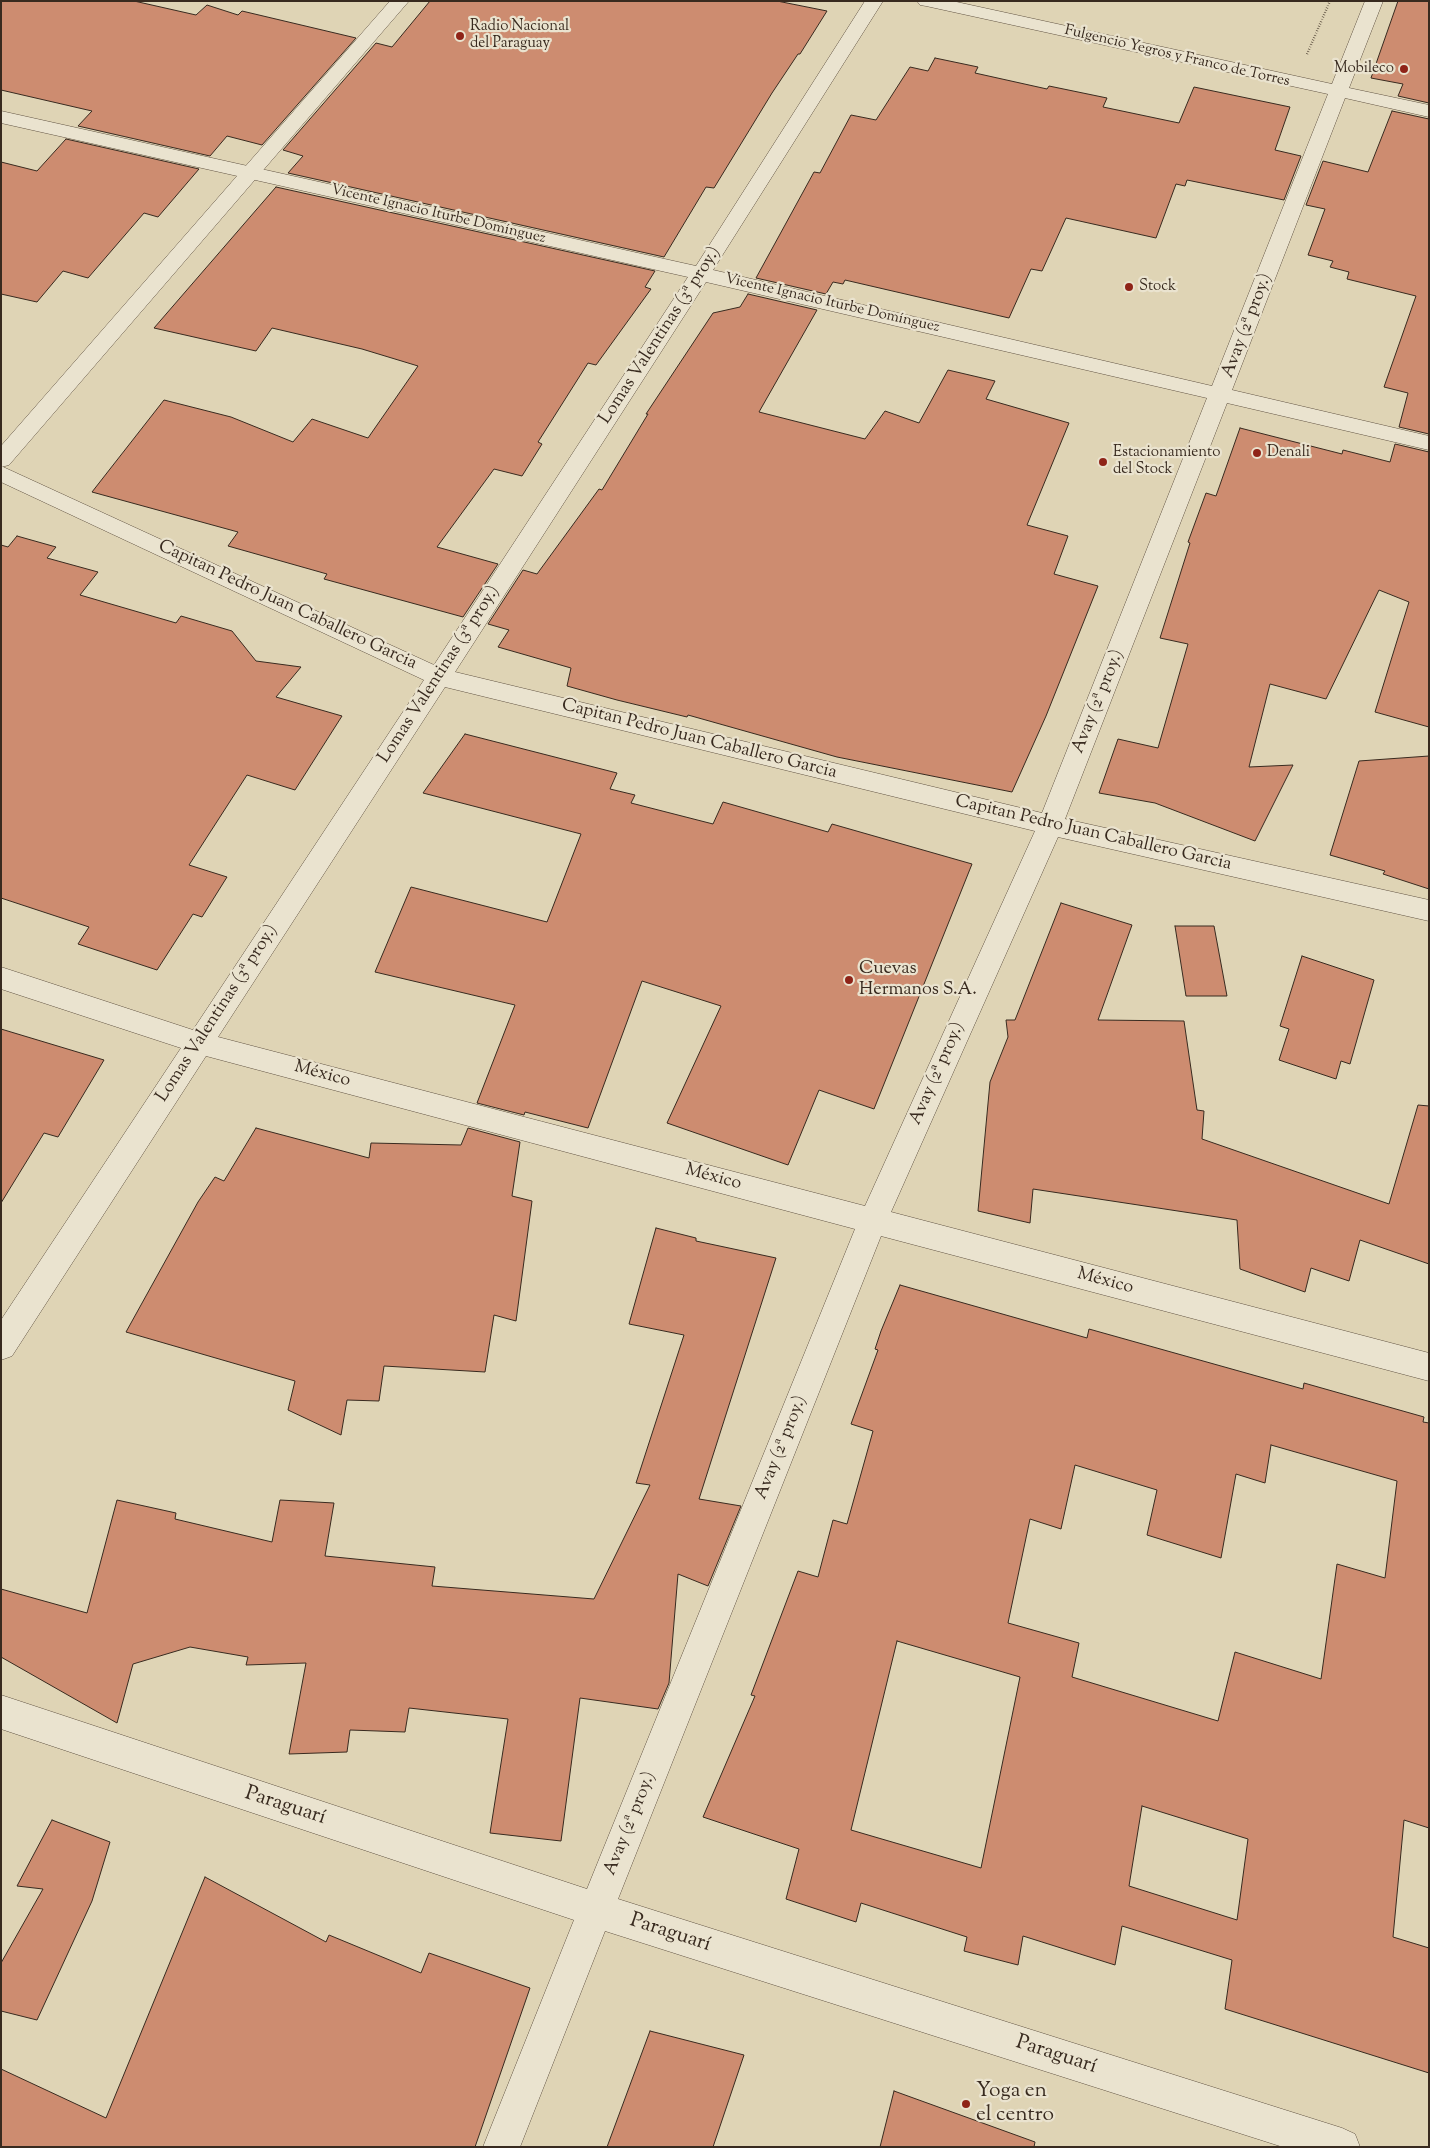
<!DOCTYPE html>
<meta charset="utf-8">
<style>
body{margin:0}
#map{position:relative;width:1430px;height:2148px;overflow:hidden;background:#dfd4b5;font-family:"Sorts Mill Goudy",serif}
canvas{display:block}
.frame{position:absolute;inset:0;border:2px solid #382a1f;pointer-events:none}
</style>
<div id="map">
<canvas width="1430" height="2148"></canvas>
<div class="frame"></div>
</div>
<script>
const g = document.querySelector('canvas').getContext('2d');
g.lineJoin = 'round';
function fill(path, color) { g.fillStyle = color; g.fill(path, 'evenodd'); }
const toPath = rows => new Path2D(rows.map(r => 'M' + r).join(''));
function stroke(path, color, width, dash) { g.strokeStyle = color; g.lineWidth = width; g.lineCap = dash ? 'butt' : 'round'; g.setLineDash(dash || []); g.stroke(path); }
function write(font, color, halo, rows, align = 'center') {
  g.font = font + ' "Sorts Mill Goudy",serif'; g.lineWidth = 4.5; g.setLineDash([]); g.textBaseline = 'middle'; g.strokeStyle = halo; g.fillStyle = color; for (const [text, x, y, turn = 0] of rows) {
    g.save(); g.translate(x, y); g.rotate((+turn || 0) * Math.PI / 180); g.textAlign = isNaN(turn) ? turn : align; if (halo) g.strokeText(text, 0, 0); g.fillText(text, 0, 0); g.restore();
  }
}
const building = toPath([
 [1,1,134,1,196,15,207,5,238,15,242,11,356,38,262,145,227,136,210,156,78,126,92,111,1,90,1,1],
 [430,1,777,1,827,11,800,54,798,54,772,93,714,188,706,187,664,257,288,173,303,156,283,150,376,43,392,47,430,1],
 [1398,1,1429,1,1429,103,1398,96,1403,84,1371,78,1398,1],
 [935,58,978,67,975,73,1047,89,1049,86,1107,98,1103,107,1179,123,1194,87,1290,107,1275,150,1301,156,1284,200,1187,180,1185,186,1176,184,1156,238,1066,218,1042,271,1031,269,1009,318,845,280,843,284,833,282,826,294,756,278,814,172,820,173,851,115,876,120,910,67,928,71,935,58],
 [1392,111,1429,119,1429,434,1399,427,1408,393,1384,387,1416,296,1347,279,1349,272,1330,267,1333,261,1308,255,1325,209,1306,205,1323,161,1368,172,1392,111],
 [66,139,199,169,158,217,144,213,88,278,63,271,37,302,1,294,1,162,37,171,66,139],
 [276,187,655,271,645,287,651,289,596,365,588,363,538,442,542,444,522,476,494,469,437,547,498,564,463,617,324,579,327,574,228,546,238,532,92,492,164,400,231,417,293,442,312,419,368,438,418,366,362,349,272,328,256,351,154,328,276,187],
 [748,294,817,310,759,412,865,439,885,411,919,423,948,370,995,381,986,399,1069,423,1027,525,1068,536,1054,574,1098,586,1046,716,1012,792,837,757,688,715,687,717,617,700,567,686,571,668,498,647,509,630,488,624,523,570,537,574,599,489,602,490,648,414,646,414,713,313,740,307,748,294],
 [1240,428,1342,454,1343,450,1390,462,1395,444,1429,452,1429,727,1375,712,1409,602,1379,590,1326,699,1270,684,1249,767,1293,765,1255,841,1155,803,1099,793,1118,739,1158,748,1188,644,1160,638,1190,543,1188,542,1206,493,1216,496,1240,428],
 [17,536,56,547,47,558,98,572,80,595,176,623,181,616,232,631,256,661,301,667,276,697,342,716,295,790,247,775,189,865,227,877,202,917,193,914,157,970,78,944,89,927,1,898,1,545,8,547,17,536],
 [465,734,617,773,610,789,635,795,631,803,713,824,723,802,828,832,832,824,972,864,874,1109,819,1090,788,1165,667,1123,721,1006,642,981,588,1128,525,1112,524,1115,477,1103,515,1005,375,972,411,887,547,922,581,834,423,793,465,734],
 [1429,756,1429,889,1383,874,1385,871,1330,855,1359,761,1429,756],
 [1061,903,1132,925,1098,1020,1184,1021,1197,1110,1204,1111,1202,1139,1389,1204,1418,1105,1429,1106,1429,1264,1360,1240,1349,1281,1311,1268,1305,1292,1240,1269,1237,1220,1033,1189,1030,1223,978,1211,990,1082,1008,1037,1006,1020,1015,1020,1061,903],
 [1175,926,1214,926,1227,996,1186,996,1175,926],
 [1302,956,1374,980,1350,1064,1341,1061,1336,1079,1279,1060,1289,1029,1280,1026,1302,956],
 [1,1029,104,1060,58,1137,44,1133,1,1203,1,1029],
 [256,1128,369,1158,371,1143,461,1145,468,1128,520,1142,512,1196,532,1201,516,1321,494,1315,485,1372,384,1366,379,1401,347,1400,341,1435,288,1410,295,1381,126,1332,198,1202,215,1177,224,1181,256,1128],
 [656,1228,696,1238,696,1241,776,1258,699,1499,741,1506,708,1586,678,1574,669,1683,658,1709,580,1698,561,1841,490,1833,508,1719,409,1708,405,1732,350,1730,347,1752,289,1754,306,1663,246,1665,248,1657,190,1647,133,1664,117,1723,1,1657,1,1589,87,1613,117,1500,176,1513,175,1519,272,1542,280,1500,334,1503,325,1556,435,1567,432,1586,594,1599,650,1485,636,1483,684,1335,629,1324,656,1228],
 [900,1285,1087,1338,1089,1329,1303,1389,1304,1383,1424,1417,1423,1422,1429,1423,1429,1828,1404,1820,1393,1937,1429,1948,1429,2073,1225,2009,1232,1960,1122,1926,1115,1965,1023,1936,1018,1965,964,1951,967,1937,861,1903,856,1922,786,1899,799,1849,703,1817,755,1696,751,1695,798,1571,818,1577,833,1520,847,1524,873,1431,851,1424,878,1350,875,1349,881,1331,900,1285],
 [1271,1445,1397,1481,1385,1578,1337,1564,1321,1679,1235,1652,1218,1721,1072,1677,1079,1643,1008,1623,1030,1519,1061,1529,1075,1465,1157,1490,1147,1535,1221,1558,1236,1474,1265,1483,1271,1445],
 [897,1641,1020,1677,981,1868,851,1830,897,1641],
 [1142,1806,1248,1839,1237,1920,1129,1886,1142,1806],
 [52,1820,110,1842,92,1901,37,2020,1,2011,1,1963,43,1889,17,1886,52,1820],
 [205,1877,326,1942,329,1935,421,1973,429,1953,530,1988,475,2147,1,2147,1,2069,106,2118,205,1877],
 [650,2031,744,2055,713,2147,607,2147,650,2031],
 [894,2091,1035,2142,1034,2147,880,2147,894,2091]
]);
const path = toPath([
 [1307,54,1330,1]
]);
const minor = toPath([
 [865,1,883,1,713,270,1212,386,1328,94,926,6,920,5,917,1,952,1,1332,84,1365,1,1383,1,1349,88,1429,105,1429,117,1345,98,1232,390,1429,436,1429,450,1227,403,1065,819,1429,900,1429,921,1058,837,891,1212,1429,1353,1429,1381,881,1236,618,1899,1342,2128,1355,2134,1360,2147,1283,2147,605,1931,520,2147,483,2147,574,1920,1,1729,1,1695,587,1889,855,1229,206,1056,12,1356,1,1360,1,1320,181,1048,1,989,1,967,193,1030,424,680,1,482,1,466,434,665,688,277,1,123,1,111,696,266,865,1],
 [706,282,1207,398,1042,813,455,672,706,282],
 [445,687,1035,831,865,1206,218,1037,445,687]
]);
const tertiary = toPath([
 [390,1,409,1,9,465,1,467,1,446,390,1]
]);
const markers = [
 [460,36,5,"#8f2418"],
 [1404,69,5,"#8f2418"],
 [1129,287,5,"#8f2418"],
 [1257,453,5,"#8f2418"],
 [1103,462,5,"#8f2418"],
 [849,980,5,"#8f2418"],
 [966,2104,5,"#8f2418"]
];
const farPoinames = [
 ["Radio Nacional",470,27],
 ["del Paraguay",470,44],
 ["Mobileco",1394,69,"right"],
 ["Stock",1139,287],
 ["Estacionamiento",1113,453],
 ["del Stock",1113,470],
 ["Denali",1267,453]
];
const farStreetnames = [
 ["Fulgencio Yegros y Franco de Torres",1177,57,13],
 ["Vicente Ignacio Iturbe Domínguez",438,215,13],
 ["Vicente Ignacio Iturbe Domínguez",832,304,13]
];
const streetNames = [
 ["Avay (2ª proy.)",1248,326,-69],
 ["Lomas Valentinas (3ª proy.)",661,336,-57],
 ["Capitan Pedro Juan Caballero Garcia",287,606,25],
 ["Lomas Valentinas (3ª proy.)",440,675,-57],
 ["Avay (2ª proy.)",1099,702,-68],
 ["Capitan Pedro Juan Caballero Garcia",699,740,14],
 ["Capitan Pedro Juan Caballero Garcia",1093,834,13],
 ["Lomas Valentinas (3ª proy.)",218,1014,-57],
 ["Avay (2ª proy.)",938,1074,-66],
 ["México",322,1075,15],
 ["México",713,1178,15],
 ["México",1105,1282,15],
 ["Avay (2ª proy.)",782,1448,-68],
 ["Avay (2ª proy.)",631,1824,-68]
];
const poiNames = [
 ["Cuevas",859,970],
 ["Hermanos S.A.",859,991]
];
const nearStreetnames = [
 ["Paraguarí",285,1807,18],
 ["Paraguarí",670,1934,18],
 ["Paraguarí",1056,2056,18]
];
const nearPoinames = [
 ["Yoga en",976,2092],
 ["el centro",976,2116]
];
fill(building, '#cd8c70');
stroke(building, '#382a1f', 1);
stroke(minor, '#625444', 1);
stroke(tertiary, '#625444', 1);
stroke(path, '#382a1f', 2.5, [0.5, 2]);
fill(minor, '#eae3cf');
fill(tertiary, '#eae3cf');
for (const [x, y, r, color] of markers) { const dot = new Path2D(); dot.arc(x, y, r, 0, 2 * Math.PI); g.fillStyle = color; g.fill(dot); stroke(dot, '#eae3cf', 2); }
write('15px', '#382a1f', '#eae3cf', farPoinames, 'left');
write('15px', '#382a1f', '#eae3cf', farStreetnames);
write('18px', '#382a1f', '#eae3cf', streetNames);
write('18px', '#382a1f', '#eae3cf', poiNames, 'left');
write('21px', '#382a1f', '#eae3cf', nearStreetnames);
write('21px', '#382a1f', '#eae3cf', nearPoinames, 'left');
</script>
